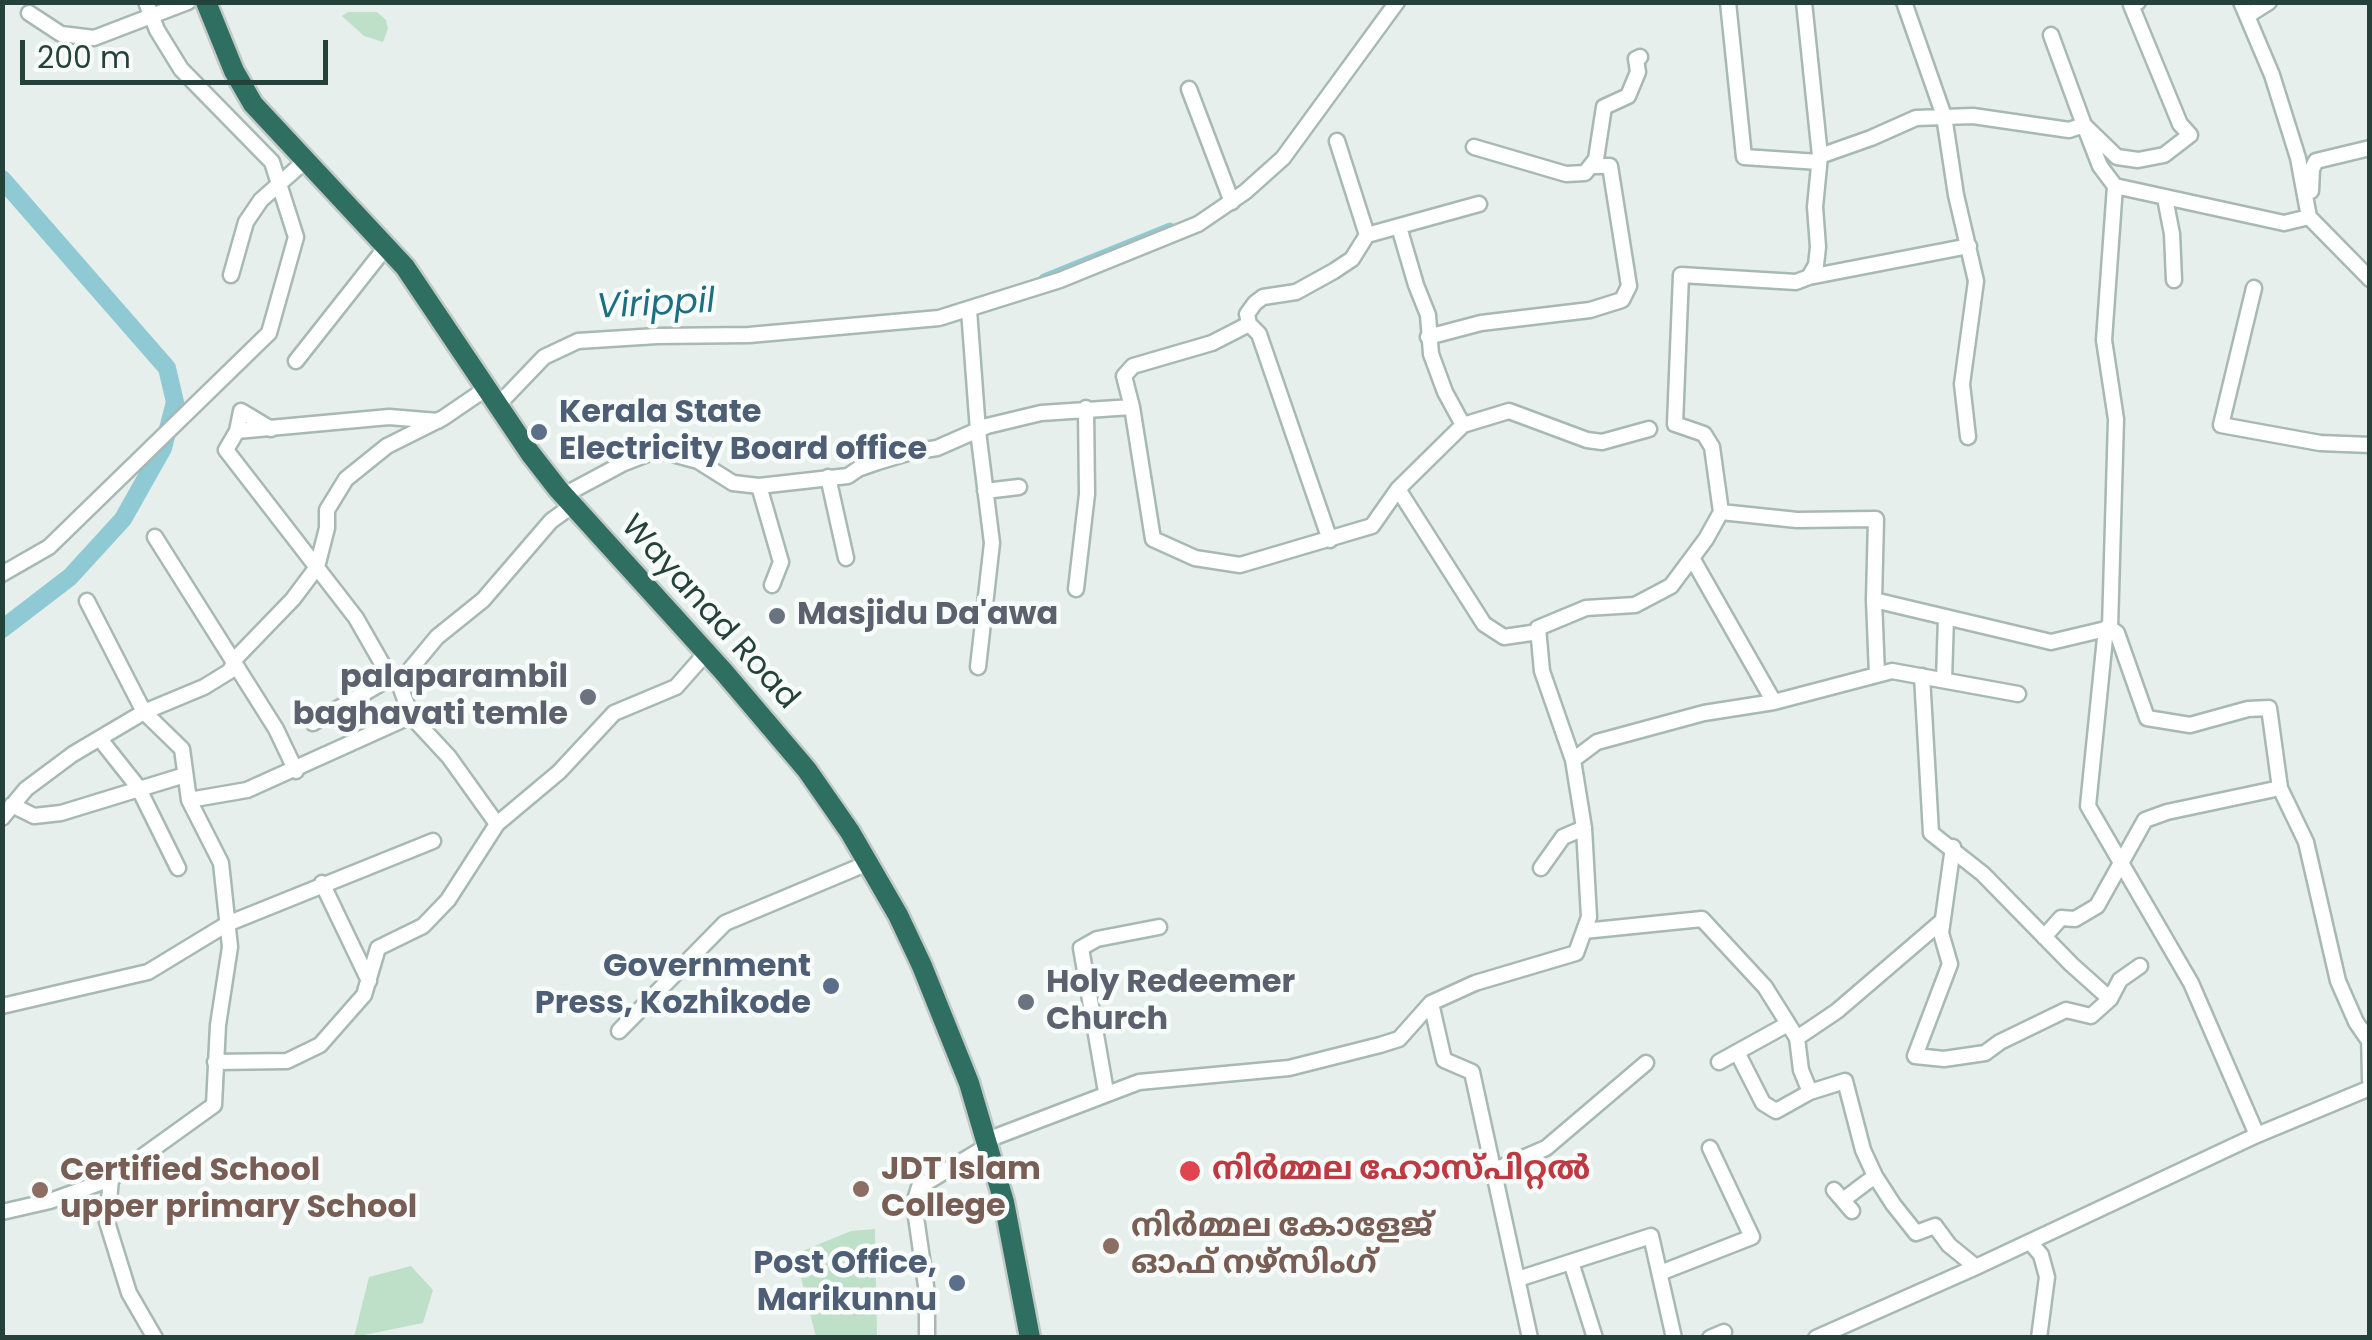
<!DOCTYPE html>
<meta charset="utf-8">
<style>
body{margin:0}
#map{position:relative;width:2372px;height:1340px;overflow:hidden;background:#e6efeb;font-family:Poppins,sans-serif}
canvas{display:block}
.frame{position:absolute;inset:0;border:5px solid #24423a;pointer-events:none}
.scale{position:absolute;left:20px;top:40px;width:308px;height:45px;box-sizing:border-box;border:5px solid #24423a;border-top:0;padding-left:12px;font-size:30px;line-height:35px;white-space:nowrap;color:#24423a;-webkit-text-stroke:8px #f7fbf9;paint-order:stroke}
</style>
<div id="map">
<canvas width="2372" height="1340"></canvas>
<div class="frame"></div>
<div class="scale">200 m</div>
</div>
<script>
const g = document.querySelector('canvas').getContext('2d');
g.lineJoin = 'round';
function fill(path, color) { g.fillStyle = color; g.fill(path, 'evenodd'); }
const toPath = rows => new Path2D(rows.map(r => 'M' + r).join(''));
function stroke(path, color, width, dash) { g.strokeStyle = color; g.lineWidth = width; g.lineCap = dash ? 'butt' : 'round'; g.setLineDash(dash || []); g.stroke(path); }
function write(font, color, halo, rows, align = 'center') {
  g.font = font + ' Poppins,"Noto Sans Malayalam",sans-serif'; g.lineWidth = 9; g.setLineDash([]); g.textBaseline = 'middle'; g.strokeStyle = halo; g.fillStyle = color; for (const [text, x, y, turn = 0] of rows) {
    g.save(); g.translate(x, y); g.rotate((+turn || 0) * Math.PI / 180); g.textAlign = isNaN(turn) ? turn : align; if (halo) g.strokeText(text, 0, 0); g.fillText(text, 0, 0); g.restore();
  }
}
const green = toPath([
 [348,12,377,12,386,20,388,29,383,42,364,36,342,16],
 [875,1229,877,1337,816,1337,795,1254,851,1231],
 [411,1266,433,1290,423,1323,354,1337,369,1277]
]);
const canal = toPath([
 [1044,279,1170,228]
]);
const river = toPath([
 [2,179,167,368,175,402,163,448,123,519,70,577,2,629]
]);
const minor = toPath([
 [1728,2,1744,157,1819,162],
 [1804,2,1820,156],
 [1904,2,1944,116,1956,195,1976,281,1962,384,1968,437],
 [2241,2,2247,16,2269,2],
 [29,13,61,34,94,38,188,2],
 [2247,16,2272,75,2298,158,2309,217,2370,279],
 [2051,35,2084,125,2117,157,2138,160,2164,155,2190,135,2180,124,2131,5,2138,2],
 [1189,89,1232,202],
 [1337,141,1367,235],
 [1474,147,1566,174,1585,173,1596,159,1604,107,1628,96,1638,72,1636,59,1640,57],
 [2311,191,2312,169,2316,161,2370,148],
 [2165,198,2172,234,2174,280],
 [1399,227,1416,285,1428,315,1431,354,1445,392,1463,425],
 [231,275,246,222,261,200,304,162],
 [1809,277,1969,246],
 [2254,288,2221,425,2320,443,2370,445],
 [969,310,978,431,992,543,978,667],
 [1249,324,1247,314,1255,303,1263,297,1296,292,1334,271,1352,259,1367,235,1479,204],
 [1428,337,1481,323,1590,310,1622,300,1629,286,1610,166,1594,166],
 [296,361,386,247],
 [498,405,544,357,578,341,657,336,749,335,939,318,1060,280,1198,224,1245,192,1283,158,1397,2],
 [1132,407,1153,539,1195,558,1240,565,1372,526,1398,489,1463,425,1509,411,1587,440,1602,442,1649,429],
 [438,421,389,417,237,431,226,450,356,618,388,674,399,683,411,716,449,757,497,824],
 [237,431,241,411,271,429],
 [828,477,846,558],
 [759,486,781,562,772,585],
 [1398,489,1484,624,1504,637,1538,632],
 [985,491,1019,487],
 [564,495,622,464,658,450,698,461,733,483,759,486,848,476,858,469,878,462,911,452,937,448,987,426,1041,413,1132,407,1124,376,1133,366,1212,343,1249,324,1259,334,1330,540],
 [1721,512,1797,520,1876,519,1874,600,2051,642,2110,628,2117,633,2147,718,2190,725,2248,709,2269,708,2280,788,2167,812,2145,820,2097,906,2075,919,2061,918,2044,937],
 [155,537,276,729,296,771],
 [1692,558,1774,702],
 [2,574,49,547,269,333,296,237,272,162,181,69,157,30,146,2],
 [1076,589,1087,494,1086,408],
 [1874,600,1877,675],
 [2106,628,2088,806,2191,983,2257,1135],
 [2110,628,2116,419,2104,340,2115,186],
 [1922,676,1931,833,1983,874,2071,964,2110,999],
 [1944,680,1946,617],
 [399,683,437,637,483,600,551,521,573,505],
 [313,723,392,677],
 [100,739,138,787,178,868],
 [1573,760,1597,742,1704,713,1774,702,1892,671,2018,694],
 [2280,788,2306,842,2338,981,2356,1022,2367,1038],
 [189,800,247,790,411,716],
 [12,805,34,816,61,813,185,775],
 [2,818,26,789,73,754,144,712,204,687,230,671,236,658,293,599,317,567,327,528,327,510,346,479,387,446,443,418,487,388],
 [1953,847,1941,933,1950,964,1915,1056,1944,1059,1985,1053,2000,1042,2066,1010,2091,1016,2110,999,2120,980,2140,966],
 [1541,868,1563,837,1584,828],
 [322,883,369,981],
 [1584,931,1702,919,1765,987,1797,1038,1837,1011,1942,921],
 [1431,1003,1444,1060,1472,1072,1530,1338],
 [2,1006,148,972,227,924,433,841],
 [619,1031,725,923,868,863],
 [2369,1031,2370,1080],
 [1797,1038,1801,1070,1810,1092],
 [1737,1052,1763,1103,1776,1111,1810,1092,1845,1081,1863,1150,1875,1176,1893,1204,1916,1233,1935,1226,1949,1245,1976,1267],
 [215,1062,287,1061,320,1045,364,995,378,948,423,926,448,900,497,824,559,772,614,713,676,687,706,653],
 [1719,1062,1786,1025],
 [1106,1092,1081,948,1097,939,1159,927],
 [987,1140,1139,1082,1289,1068,1380,1045,1399,1039,1431,1003,1475,983,1576,953,1589,917,1584,828,1573,760,1542,671,1538,628,1586,608,1635,605,1671,586,1706,539,1721,512,1712,447,1704,434,1675,424,1681,275,1796,282,1809,277,1816,265,1818,247,1815,207,1820,156,1871,138,1916,118,1973,116,2069,130,2084,125,2100,166,2115,186,2284,223,2309,217],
 [1495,1170,1546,1148,1646,1063],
 [111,1179,107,1222,129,1293,155,1338],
 [1834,1190,1852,1211],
 [1843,1200,1875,1176],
 [2,1212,50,1201,111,1179,214,1105,218,1025,230,947,221,863,189,800,182,749,144,712,87,601],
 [2030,1242,2041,1255,2047,1277,2039,1338],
 [1571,1262,1595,1338],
 [1660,1273,1752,1237,1710,1148],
 [1518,1279,1651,1236,1674,1338],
 [927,1338,927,1293,914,1203,919,1187,989,1145],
 [1710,1338,1724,1332],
 [1816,1338,1976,1267,2257,1135,2370,1088]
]);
const highway = toPath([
 [206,2,234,71,253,104,405,267,530,453,558,489,723,671,807,770,850,832,898,915,922,966,969,1083,1004,1202,1030,1338]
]);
const markers = [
 [539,432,10,"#5c6f8a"],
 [777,616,10,"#6b7280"],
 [588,697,10,"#6b7280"],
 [831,986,10,"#5c6f8a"],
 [1026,1002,10,"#6b7280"],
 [1190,1171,12,"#e0444e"],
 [861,1189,10,"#8d6e63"],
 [40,1190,10,"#8d6e63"],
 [1111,1246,10,"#8d6e63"],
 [957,1283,10,"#5c6f8a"]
];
const serviceNames = [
 ["Kerala State",559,414,"left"],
 ["Electricity Board office",559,451,"left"],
 ["Government",811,968],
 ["Press, Kozhikode",811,1005],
 ["Post Office,",937,1265],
 ["Marikunnu",937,1302]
];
const streetNames = [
 ["Wayanad Road",709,613,48]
];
const worshipNames = [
 ["Masjidu Da'awa",797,616],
 ["palaparambil",568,679,"right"],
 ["baghavati temle",568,716,"right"],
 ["Holy Redeemer",1046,984],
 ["Church",1046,1021]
];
const educationNames = [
 ["JDT Islam",881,1171],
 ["College",881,1208],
 ["Certified School",60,1172],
 ["upper primary School",60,1209],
 ["നിർമ്മല കോളേജ്",1131,1228],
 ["ഓഫ് നഴ്സിംഗ്",1131,1265]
];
const healthNames = [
 ["നിർമ്മല ഹോസ്പിറ്റൽ",1212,1171]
];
const waterNames = [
 ["Virippil",656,306,-3]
];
fill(green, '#bfe0c8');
stroke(canal, '#8ec9d4', 11);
stroke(river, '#8ec9d4', 18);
stroke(minor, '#a8b8b2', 19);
stroke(highway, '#c2cac8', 25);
stroke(minor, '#fff', 14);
stroke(highway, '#2f6f62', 20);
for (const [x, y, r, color] of markers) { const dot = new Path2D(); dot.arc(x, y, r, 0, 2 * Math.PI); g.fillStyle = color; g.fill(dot); stroke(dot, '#f7fbf9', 4); }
write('bold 32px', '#4e5e75', '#f7fbf9', serviceNames, 'right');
write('32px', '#24423a', '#f7fbf9', streetNames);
write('bold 32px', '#5b616d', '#f7fbf9', worshipNames, 'left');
write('bold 32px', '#785e54', '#f7fbf9', educationNames, 'left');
write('bold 32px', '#be3a42', '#f7fbf9', healthNames, 'left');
write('italic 35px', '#1c6f80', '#f7fbf9', waterNames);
</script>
